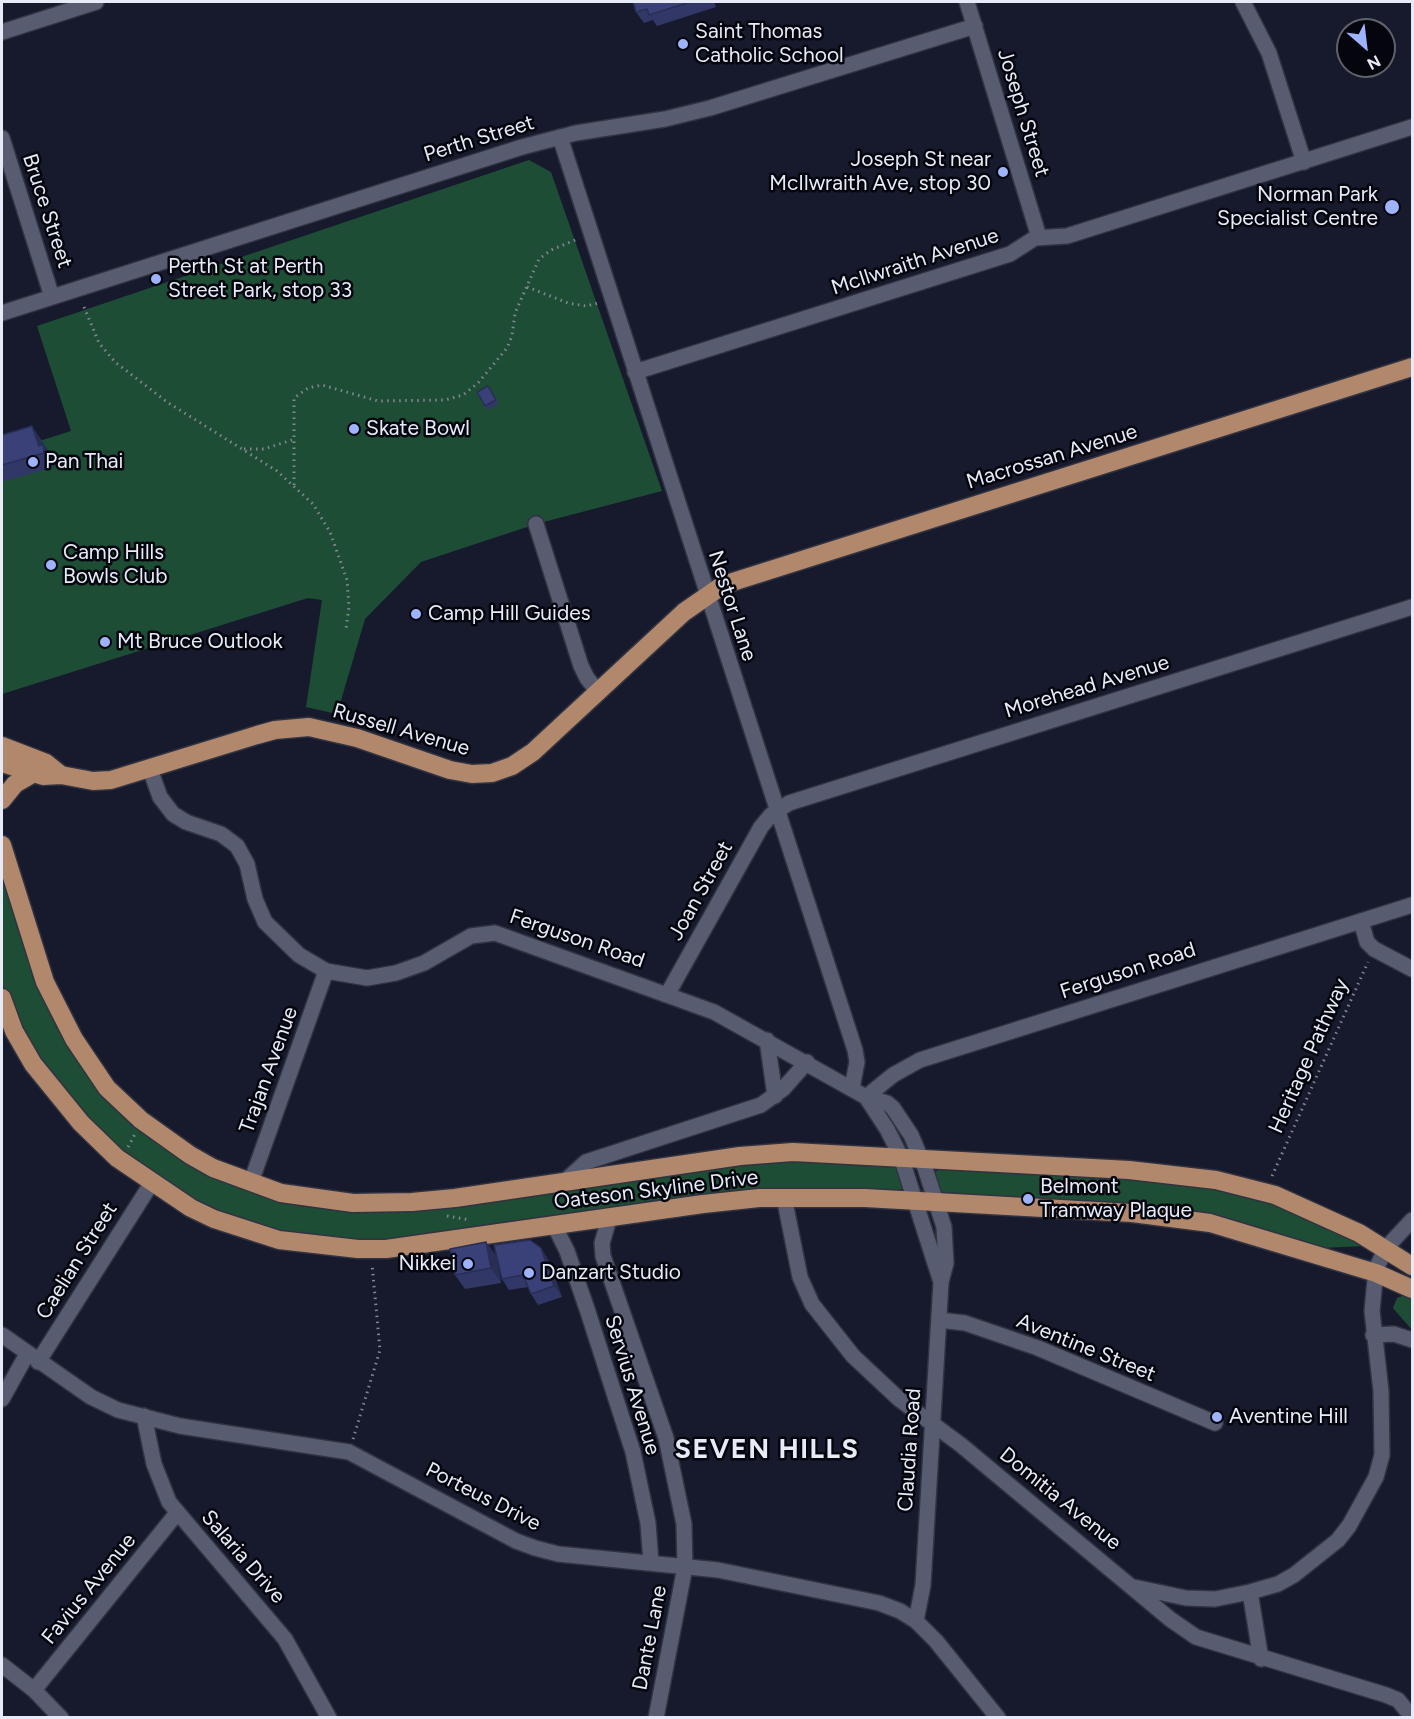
<!DOCTYPE html>
<style>
body{margin:0}
#map{position:relative;width:1414px;height:1719px;overflow:hidden;background:#171a2c;font-family:Figtree,sans-serif}
canvas{display:block}
.frame{position:absolute;inset:0;border:3px solid #e7eaf7;pointer-events:none}
.north{position:absolute;left:1336px;top:18px;width:60px;height:60px;box-sizing:border-box;background:#05060d;border:2px solid #5f616b;border-radius:50%;rotate:152deg;font-size:16px;font-weight:700;line-height:24px;text-align:center;color:#e7eaf7}
.north::after{content:'';display:block;margin:auto;width:21px;height:27px;background:#9fb3fd;clip-path:polygon(50% 0,100% 100%,50% 72%,0 100%)}
</style>
<div id="map">
<canvas width="1414" height="1719"></canvas>
<div class="frame"></div>
<div class="north">N</div>
</div>
<script>
const g = document.querySelector('canvas').getContext('2d');
g.lineJoin = 'round';
function fill(path, color) { g.fillStyle = color; g.fill(path, 'evenodd'); }
const toPath = rows => new Path2D(rows.map(r => 'M' + r).join(''));
function stroke(path, color, width, dash) { g.strokeStyle = color; g.lineWidth = width; g.lineCap = dash ? 'butt' : 'round'; g.setLineDash(dash || []); g.stroke(path); }
function write(font, color, halo, rows, align = 'center') {
  g.font = font + ' Figtree,sans-serif'; g.lineWidth = 5; g.setLineDash([]); g.textBaseline = 'middle'; g.strokeStyle = halo; g.fillStyle = color; for (const [text, x, y, turn = 0] of rows) {
    g.save(); g.translate(x, y); g.rotate((+turn || 0) * Math.PI / 180); g.textAlign = isNaN(turn) ? turn : align; if (halo) g.strokeText(text, 0, 0); g.fillText(text, 0, 0); g.restore();
  }
}
const green = toPath([
 [529,160,551,172,662,491,536,524,421,562,365,619,337,714,306,707,322,600,308,598,2,694,2,453,71,431,37,326],
 [2,867,48,1006,161,1142,326,1206,777,1157,896,1163,904,1188,891,1194,385,1245,293,1238,198,1207,144,1172,52,1082,12,1014,2,982],
 [940,1169,1211,1183,1329,1222,1365,1246,1322,1248,1275,1238,941,1198,933,1173],
 [1405,1295,1412,1297,1412,1330,1393,1308,1397,1298]
]);
const path = toPath([
 [527,287,568,303,586,306,599,303],
 [84,307,99,343,115,362,167,402,277,471,313,504,330,532,347,580,349,607,346,629],
 [244,449,264,449,292,440],
 [294,485,294,398,308,388,322,385,378,401,445,400,463,395,478,383,507,348,512,336,515,313,539,259,551,250,578,239],
 [128,1147,135,1134],
 [1272,1176,1368,962],
 [447,1216,470,1220],
 [353,1439,380,1350,372,1264]
]);
const minor = toPath([
 [967,2,1039,237],
 [1243,2,1269,53,1304,162],
 [2,32,96,2],
 [560,137,855,1050,857,1062,852,1088],
 [2,138,52,297],
 [2,313,522,147,576,133,665,119,710,108,975,26],
 [635,372,1010,254,1035,238,1067,236,1412,127],
 [536,524,581,666,587,678,598,692],
 [150,769,160,797,173,814,186,822,221,834,237,846,247,864,255,899,265,922,299,955,326,971,367,978,396,973,424,963,471,936,495,933,714,1012,866,1097,887,1103,893,1108,911,1135,925,1168,944,1227,946,1263,941,1282,923,1585,916,1621],
 [1361,921,1367,942,1374,949,1412,969],
 [667,995,761,827,771,815,789,803,1412,607],
 [767,1040,775,1096],
 [866,1097,893,1075,920,1060,1412,905],
 [866,1097,887,1129,901,1157,941,1282],
 [565,1181,586,1162,761,1105,783,1089,807,1062],
 [251,1182,326,971],
 [784,1197,800,1277,812,1304,853,1356,899,1399,961,1445,1170,1619,1196,1637,1386,1695,1398,1700,1412,1717],
 [610,1216,602,1243,603,1256,666,1438,684,1524,685,1567,656,1718],
 [554,1225,567,1251,588,1312,633,1452,648,1523,651,1563],
 [939,1320,965,1323,1038,1348,1215,1423],
 [2,1335,91,1397,118,1410,180,1426,349,1452,516,1541,535,1548,558,1554,718,1570,879,1603,900,1611,916,1621,936,1641,998,1718],
 [1373,1335,1394,1334,1412,1340],
 [38,1362,151,1184],
 [2,1399,27,1354],
 [144,1416,154,1464,169,1502,285,1639,329,1718],
 [1134,1587,1186,1598,1215,1599,1250,1592,1278,1584,1294,1575,1338,1540,1349,1526,1376,1477,1382,1455,1381,1391,1372,1311,1376,1269,1386,1248,1412,1220],
 [1250,1592,1261,1659],
 [2,1665,34,1690,61,1718],
 [34,1690,177,1513]
]);
const major = toPath([
 [2,746,46,763,61,775],
 [2,763,43,776,61,775,93,781,111,780,257,735,275,730,309,727,357,738,450,770,472,774,492,773,512,766,533,752,684,612,723,585,1412,367],
 [2,800,15,784,34,773],
 [2,845,45,982,74,1039,107,1088,141,1120,190,1155,213,1168,281,1193,353,1203,412,1202,455,1198,740,1156,793,1152,1129,1170,1216,1180,1275,1195,1359,1233,1412,1266],
 [2,998,14,1031,33,1064,81,1123,117,1158,191,1208,214,1219,279,1240,358,1249,386,1249,703,1204,759,1198,865,1198,1132,1213,1210,1223,1376,1273,1412,1289]
]);
const wall = toPath([
 [633,2,714,2,716,7,657,26,653,20,644,23,636,12],
 [488,386,499,404,488,410,485,406],
 [2,435,42,440,44,445,54,459,54,467,2,482],
 [486,1242,497,1257,501,1283,465,1289,455,1275],
 [548,1259,562,1297,538,1305,531,1294,528,1287,509,1290,502,1279]
]);
const shadedWall = toPath([
 [32,426,54,459,54,467,39,446],
 [486,1242,497,1257,501,1283,491,1268],
 [541,1248,548,1259,562,1297,554,1286]
]);
const building = toPath([
 [633,2,690,2,649,15,647,9,636,12,633,2],
 [488,386,496,400,485,406,477,392,488,386],
 [32,426,39,446,43,444,44,453,2,465,2,435,32,426],
 [530,1240,541,1248,554,1286,531,1294,523,1275,502,1279,494,1245,530,1240],
 [486,1242,491,1268,455,1275,450,1249,486,1242]
]);
const markers = [
 [683,44,6,"#9fb3fd"],
 [1003,172,6,"#9fb3fd"],
 [1392,207,8,"#9fb3fd"],
 [156,279,6,"#9fb3fd"],
 [354,429,6,"#9fb3fd"],
 [33,462,6,"#9fb3fd"],
 [51,565,6,"#9fb3fd"],
 [416,614,6,"#9fb3fd"],
 [105,642,6,"#9fb3fd"],
 [1028,1199,6,"#9fb3fd"],
 [468,1264,6,"#9fb3fd"],
 [529,1273,6,"#9fb3fd"],
 [1217,1417,6,"#9fb3fd"]
];
const poiNames = [
 ["Saint Thomas",695,32],
 ["Catholic School",695,56],
 ["Joseph St near",991,160,"right"],
 ["McIlwraith Ave, stop 30",991,184,"right"],
 ["Norman Park",1378,195,"right"],
 ["Specialist Centre",1378,219,"right"],
 ["Perth St at Perth",168,267],
 ["Street Park, stop 33",168,291],
 ["Skate Bowl",366,429],
 ["Pan Thai",45,462],
 ["Camp Hills",63,553],
 ["Bowls Club",63,577],
 ["Camp Hill Guides",428,614],
 ["Mt Bruce Outlook",117,642],
 ["Belmont",1040,1187],
 ["Tramway Plaque",1040,1211],
 ["Nikkei",456,1264,"right"],
 ["Danzart Studio",541,1273],
 ["Aventine Hill",1229,1417]
];
const streetNames = [
 ["Joseph Street",1023,113,73],
 ["Perth Street",479,139,-17],
 ["Bruce Street",47,211,72],
 ["McIlwraith Avenue",915,262,-18],
 ["Macrossan Avenue",1052,457,-17],
 ["Nestor Lane",732,606,72],
 ["Morehead Avenue",1087,687,-17],
 ["Russell Avenue",401,730,16],
 ["Joan Street",701,891,-61],
 ["Ferguson Road",577,939,19],
 ["Ferguson Road",1128,971,-18],
 ["Heritage Pathway",1309,1056,-66],
 ["Trajan Avenue",269,1070,-70],
 ["Oateson Skyline Drive",656,1190,-7],
 ["Caelian Street",77,1261,-58],
 ["Aventine Street",1086,1348,22],
 ["Servius Avenue",632,1385,73],
 ["Claudia Road",910,1450,-86],
 ["Porteus Drive",483,1497,27],
 ["Domitia Avenue",1060,1499,39],
 ["Salaria Drive",243,1557,49],
 ["Favius Avenue",89,1589,-51],
 ["Dante Lane",650,1638,-79]
];
const districtNames = [
 ["SEVEN HILLS",767,1450]
];
fill(green, '#1e4d36');
stroke(minor, '#313341', 18);
stroke(major, '#313341', 21);
stroke(path, '#838695', 3, [1.5, 4.5]);
stroke(minor, '#575c71', 15);
stroke(major, '#b2886d', 18);
fill(wall, '#313867');
fill(shadedWall, '#282e54');
fill(building, '#394178');
stroke(building, '#282e54', 1.5);
for (const [x, y, r, color] of markers) { const dot = new Path2D(); dot.arc(x, y, r, 0, 2 * Math.PI); g.fillStyle = color; g.fill(dot); stroke(dot, '#05060d', 2); }
write('21px', '#e7eaf7', '#05060d', poiNames, 'left');
write('21px', '#e7eaf7', '#05060d', streetNames);
g.letterSpacing = '1.5px';
write('bold 27px', '#e7eaf7', '#05060d', districtNames);
g.letterSpacing = '0px';
</script>
